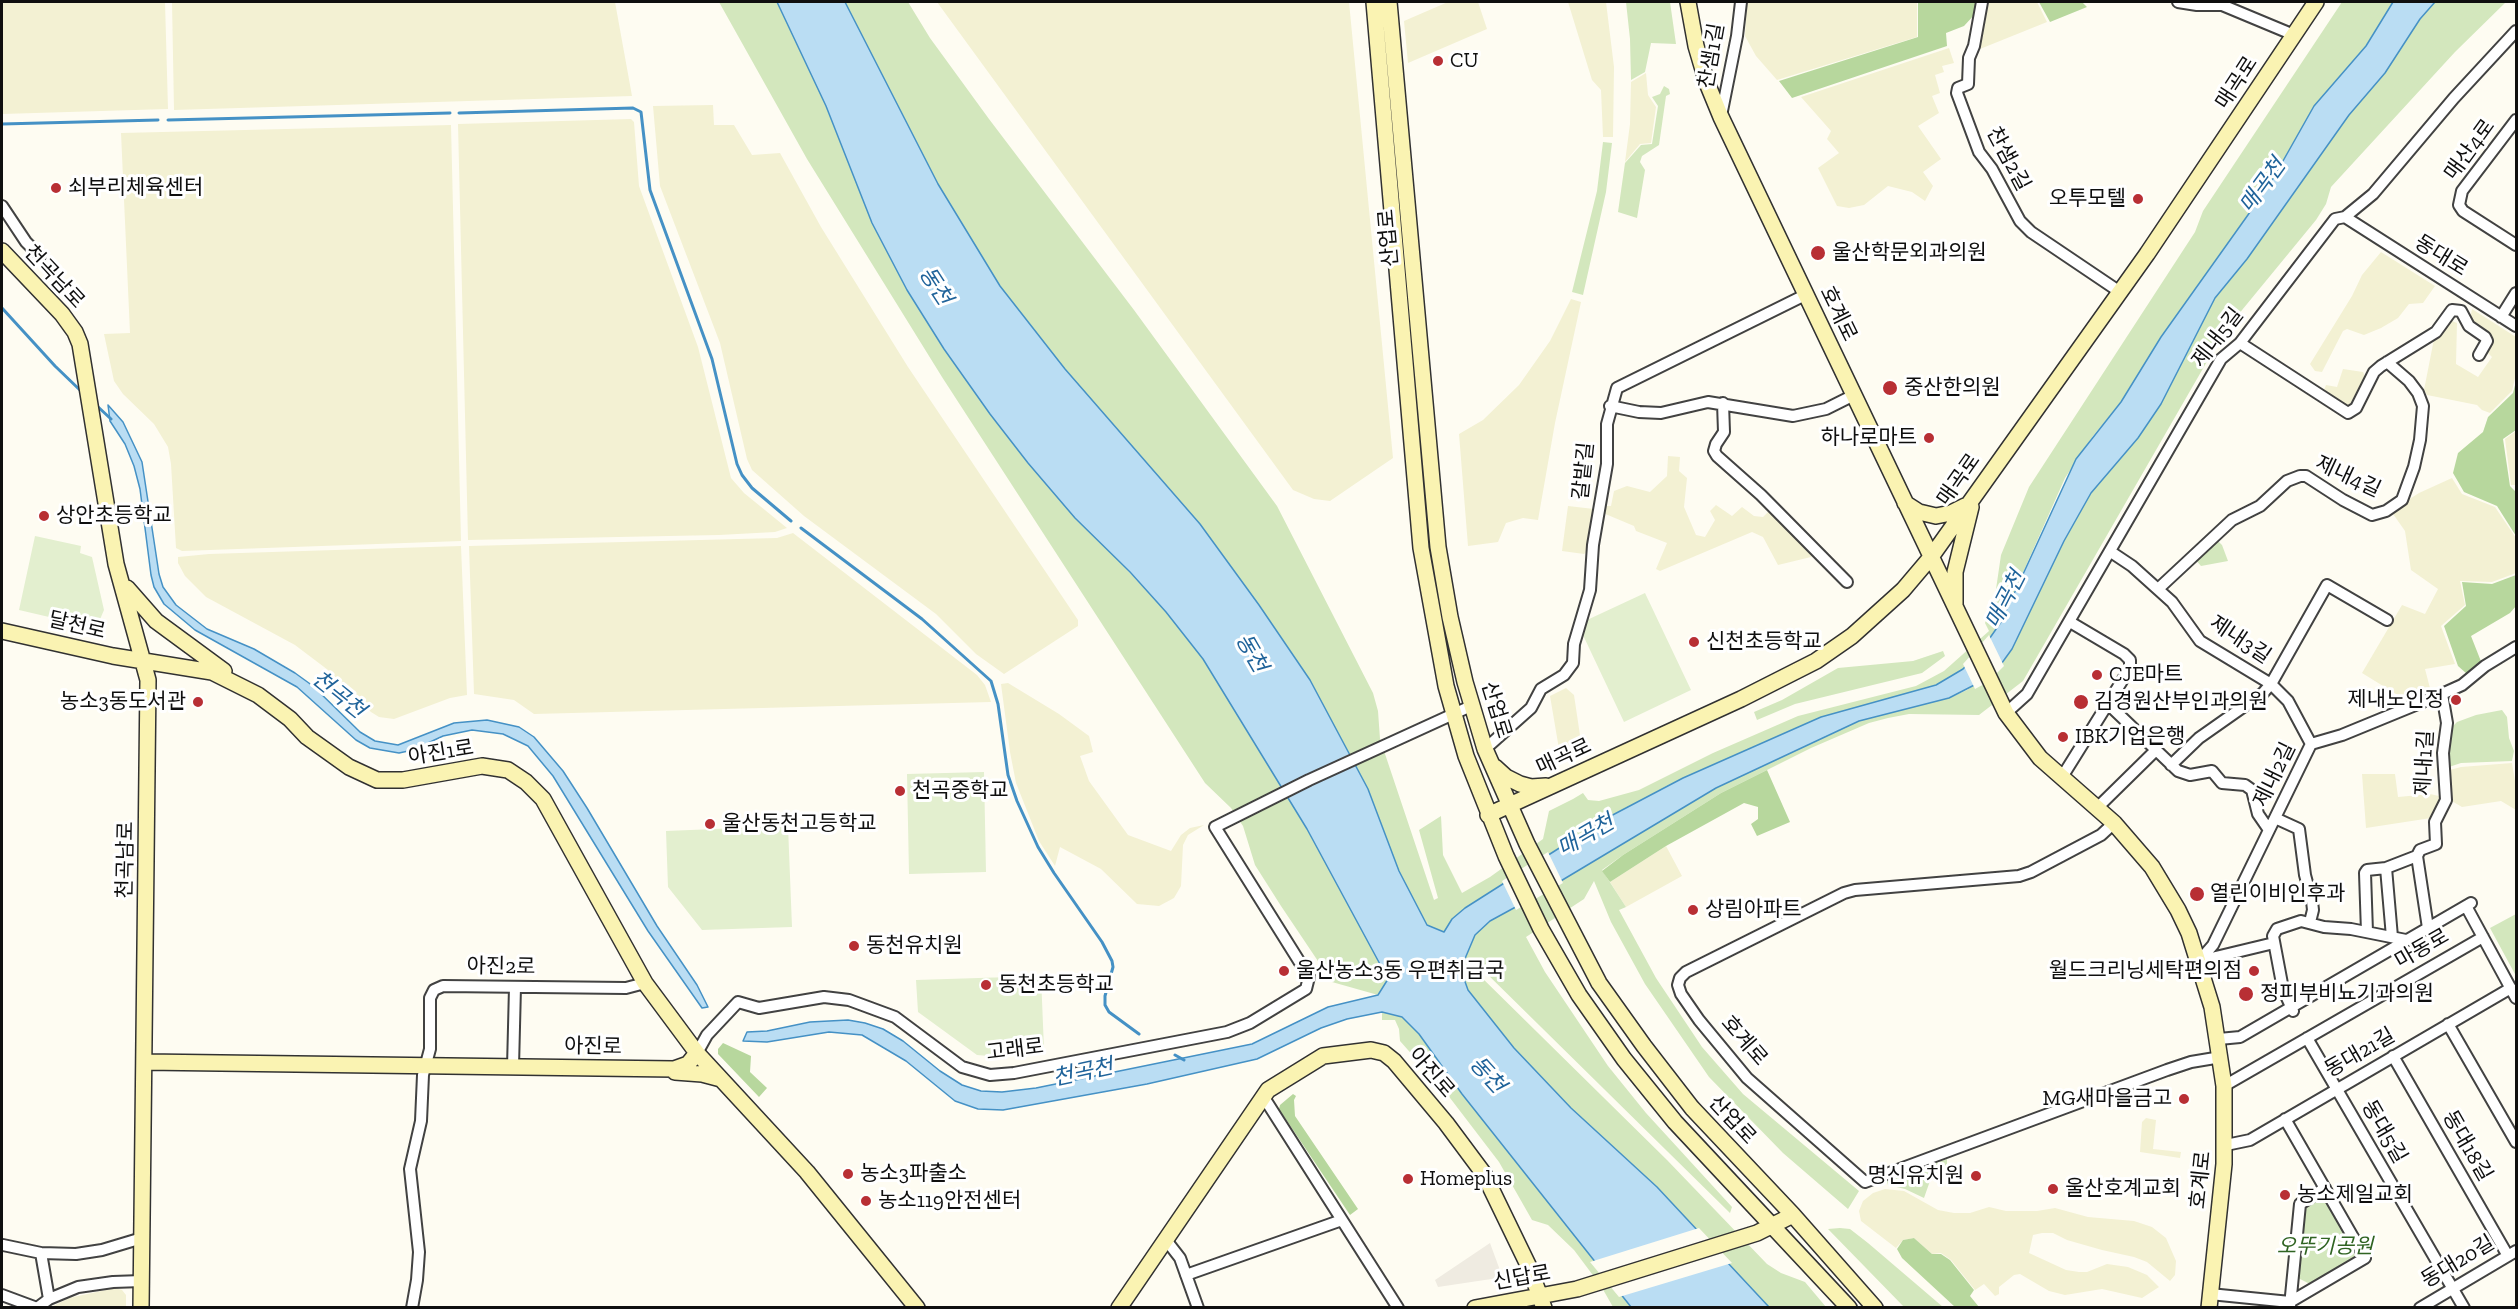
<!DOCTYPE html>
<meta charset="utf-8">
<style>
body{margin:0}
#map{position:relative;width:2518px;height:1309px;overflow:hidden;background:#fefcf2;font-family:"Zilla Slab",serif}
canvas{display:block}
.frame{position:absolute;inset:0;border:3px solid #0f0f0f;pointer-events:none}
</style>
<div id="map">
<canvas width="2518" height="1309"></canvas>
<div class="frame"></div>
</div>
<script>
const g = document.querySelector('canvas').getContext('2d');
g.lineJoin = 'round';
function fill(path, color) { g.fillStyle = color; g.fill(path, 'evenodd'); }
const toPath = rows => new Path2D(rows.map(r => 'M' + r).join(''));
function stroke(path, color, width, dash) { g.strokeStyle = color; g.lineWidth = width; g.lineCap = dash ? 'butt' : 'round'; g.setLineDash(dash || []); g.stroke(path); }
function write(font, color, halo, rows, align = 'center') {
  g.font = font + ' "Zilla Slab","Noto Sans KR",serif'; g.lineWidth = 6; g.setLineDash([]); g.textBaseline = 'middle'; g.strokeStyle = halo; g.fillStyle = color; for (const [text, x, y, turn = 0] of rows) {
    g.save(); g.translate(x, y); g.rotate((+turn || 0) * Math.PI / 180); g.textAlign = isNaN(turn) ? turn : align; if (halo) g.strokeText(text, 0, 0); g.fillText(text, 0, 0); g.restore();
  }
}
const farmland = toPath([
 [2,2,165,2,168,109,2,114],
 [172,2,615,2,632,96,174,110],
 [937,2,1349,2,1393,458,1330,501,1314,499,1293,490],
 [1448,2,1478,2,1487,29,1408,63,1404,21],
 [1568,2,1606,2,1614,67,1613,137,1603,137,1601,90,1592,80],
 [1747,2,1917,2,1917,37,1777,80,1756,56,1745,36],
 [1989,2,2037,2,2047,22,1980,49],
 [1949,48,1954,63,1942,66,1944,72,1935,75,1940,93,1932,96,1939,113,1918,126,1941,159,1923,172,1933,186,1925,201,1912,192,1888,186,1864,205,1849,208,1837,206,1818,168,1839,153,1827,139,1831,131,1801,97],
 [1646,73,1648,95,1656,107,1651,143,1640,144,1625,162,1630,124,1631,82],
 [713,105,714,125,734,125,752,155,780,153,821,227,908,367,1078,620,1078,626,1004,674,976,654,936,614,804,516,752,470,747,459,720,343,660,186,653,106],
 [631,119,634,122,639,186,698,347,731,478,744,493,787,528,775,532,719,535,468,540,458,124],
 [451,125,461,541,182,551,176,548,171,464,168,447,154,424,123,394,114,381,104,334,130,333,121,133],
 [2381,252,2435,286,2423,303,2409,304,2398,318,2381,328,2364,335,2347,329,2343,331,2322,372,2315,371,2310,364,2352,296,2362,275],
 [1571,299,1581,302,1555,423,1538,520,1523,518,1506,523,1498,542,1468,546,1459,434,1483,420,1519,385,1550,341],
 [2472,309,2516,337,2516,374,2512,391,2490,413,2482,410,2477,405,2427,395,2424,390,2434,339,2441,334,2448,323,2452,321,2457,323,2456,364,2478,377,2492,357,2486,351,2493,338,2473,325,2470,319],
 [2343,369,2363,372,2365,377,2349,407,2344,407,2323,393,2326,385,2337,387],
 [2516,431,2516,485,2511,485,2505,439],
 [1668,456,1680,457,1679,471,1687,478,1684,507,1696,535,1705,537,1715,520,1710,511,1716,505,1732,516,1742,507,1754,516,1763,517,1770,510,1813,553,1811,557,1778,565,1763,537,1752,532,1660,571,1656,569,1667,543,1636,531,1634,526,1603,513,1606,506,1611,506,1614,491,1627,486,1650,492,1667,476],
 [2452,478,2462,494,2495,507,2516,538,2516,573,2492,582,2460,581,2465,605,2441,626,2455,664,2425,669,2431,692,2409,702,2362,673,2402,605,2425,614,2438,589,2411,570,2405,531,2391,511,2419,493],
 [1568,506,1594,509,1588,551,1584,554,1562,551],
 [793,533,977,675,985,685,991,702,534,714,514,700,474,694,469,546,777,538],
 [461,546,467,695,450,698,394,719,379,717,371,712,328,670,295,645,206,597,185,576,178,563,178,557,209,554],
 [1008,683,1059,714,1089,736,1093,752,1080,756,1089,781,1128,835,1171,851,1181,835,1190,828,1204,825,1188,835,1183,845,1181,886,1174,898,1159,906,1137,904,1101,869,1060,847,1055,866,1039,841,1016,783,1010,752,1001,684],
 [1566,688,1574,695,1581,742,1559,749,1550,696],
 [2512,763,2516,787,2516,810,2501,801,2462,807,2450,800,2446,771,2461,767],
 [2362,774,2395,774,2398,797,2430,794,2439,796,2441,803,2431,818,2366,828],
 [1666,846,1682,876,1626,907,1610,882],
 [2146,1118,2156,1120,2153,1149,2181,1152,2180,1158,2140,1152,2142,1122],
 [1885,1189,1904,1191,1938,1210,1954,1213,1970,1213,1989,1207,2006,1211,2037,1211,2055,1208,2088,1217,2134,1221,2152,1227,2166,1238,2176,1261,2175,1275,2170,1281,2147,1262,2134,1257,2102,1250,2067,1240,2053,1233,2042,1233,2033,1235,2029,1253,2066,1270,2079,1272,2087,1272,2107,1264,2128,1267,2147,1275,2159,1287,2142,1298,2102,1289,2065,1295,2049,1291,2020,1274,2014,1275,1999,1287,1999,1294,1995,1296,1984,1284,1975,1290,1951,1260,1941,1253,1932,1254,1914,1238,1903,1240,1896,1248,1861,1221,1859,1211,1863,1201,1873,1193],
 [115,1288,122,1290,126,1295,126,1307,51,1307,69,1298]
]);
const green = toPath([
 [719,2,777,2,826,106,872,222,907,290,944,349,990,414,1028,463,1166,612,1203,659,1307,829,1376,952,1388,979,1378,995,1332,982,1281,906,1255,865,1243,826,1231,808,1205,783,942,377,807,159],
 [845,2,908,2,930,38,989,119,1134,310,1277,506,1373,693,1378,711,1380,739,1434,900,1438,898,1419,830,1441,816,1443,855,1462,893,1490,877,1543,839,1549,811,1573,799,1583,793,1588,800,1599,801,1639,790,1713,753,1798,716,1916,686,1944,671,1989,631,1985,623,1995,596,2001,555,2029,487,2195,232,2203,211,2342,2,2393,2,2366,46,2314,106,2270,184,2161,337,2121,402,2093,436,2065,478,2001,622,1985,645,1963,669,1936,685,1821,717,1605,819,1465,908,1452,919,1445,932,1427,925,1399,871,1368,789,1310,680,1259,605,1200,524,1065,369,1000,286,938,184],
 [1626,2,1670,2,1676,44,1651,43,1645,72,1631,80,1630,39],
 [2435,2,2506,2,2455,52,2331,187,2326,204,2316,220,2224,332,2023,681,1979,715,1909,714,1888,718,1869,723,1811,748,1721,793,1623,855,1602,870,1626,907,1619,910,1656,978,1702,1047,1743,1094,1859,1191,1848,1209,1783,1153,1709,1077,1645,984,1611,922,1594,881,1584,899,1526,937,1545,972,1608,1066,1646,1113,1732,1207,1730,1213,1479,966,1473,969,1667,1160,1767,1264,1781,1273,1805,1282,1826,1307,1769,1307,1657,1187,1571,1108,1514,1048,1468,990,1463,976,1464,961,1475,935,1490,921,1534,897,1716,788,1859,721,1949,698,1967,690,1999,668,2012,649,2064,541,2091,493,2138,438,2161,404,2215,298,2247,259,2349,115,2385,72,2420,19],
 [1664,86,1669,89,1670,94,1666,96,1659,145,1642,156,1640,162,1645,170,1637,218,1618,212,1625,163,1641,145,1652,144,1658,106,1652,97,1660,94],
 [1603,142,1612,143,1606,192,1583,295,1572,292,1597,191],
 [2216,539,2222,545,2228,561,2201,566,2194,558],
 [1943,651,1945,656,1922,673,1795,704,1757,720,1754,712,1782,700,1838,668,1913,661],
 [2502,710,2507,717,2509,738,2514,751,2512,761,2461,763,2446,768,2452,727,2457,722,2476,715],
 [2516,914,2516,976,2490,928],
 [1382,1012,1402,1017,1419,1034,1462,1094,1631,1307,1613,1307,1601,1286,1574,1250,1548,1225,1532,1220,1499,1162,1447,1094,1400,1041,1399,1029,1395,1020,1382,1020],
 [1947,1159,1947,1172,1931,1178,1924,1198,1905,1189,1888,1185,1887,1181],
 [2319,1199,2326,1201,2356,1253,2355,1257,2310,1284,2298,1278,2305,1208],
 [1840,1228,1850,1229,1868,1243,1943,1307,1904,1307,1828,1229]
]);
const forest = toPath([
 [1918,2,1976,2,1975,14,1964,26,1946,33,1947,46,1792,98,1779,81,1918,37],
 [2039,2,2082,2,2087,7,2050,22],
 [2516,381,2516,430,2503,439,2510,486,2516,492,2516,536,2497,506,2464,492,2453,473,2458,453,2483,432,2488,417,2513,393],
 [2516,575,2516,606,2510,613,2471,636,2482,664,2467,674,2458,666,2444,626,2466,606,2462,582,2492,584],
 [1767,770,1790,822,1757,836,1751,824,1758,819,1758,807,1744,803,1666,846,1610,882,1602,871,1623,855,1721,793],
 [723,1043,751,1056,750,1072,767,1088,759,1097,718,1054,718,1049],
 [1293,1094,1296,1096,1294,1100,1295,1116,1358,1209,1350,1215,1279,1109,1280,1105],
 [1914,1238,1932,1254,1941,1254,1950,1260,1974,1290,1970,1296,1979,1307,1955,1307,1902,1258,1897,1249,1903,1240]
]);
const pitch = toPath([
 [35,536,81,546,80,553,92,557,104,610,98,624,92,627,19,610],
 [1645,593,1691,690,1624,722,1582,633,1587,620],
 [984,772,986,872,909,874,907,774],
 [788,826,792,927,702,930,668,887,666,831],
 [1041,976,1044,1049,1001,1057,977,1055,918,1012,916,980]
]);
const plaza = toPath([
 [1490,1243,1501,1273,1498,1278,1438,1287,1435,1280]
]);
const water = toPath([
 [777,2,845,2,938,184,1000,286,1065,369,1200,524,1259,605,1310,680,1368,789,1399,871,1427,925,1444,932,1452,919,1465,908,1605,819,1683,778,1821,717,1936,685,1963,669,1985,645,2001,622,2076,459,2121,402,2161,337,2270,184,2314,106,2366,46,2393,2,2435,2,2420,19,2385,73,2349,115,2247,259,2215,298,2161,404,2138,438,2091,493,2064,541,2012,649,1999,667,1986,679,1949,698,1859,721,1716,788,1534,897,1490,921,1475,935,1464,961,1463,976,1468,990,1514,1048,1571,1108,1657,1187,1769,1307,1631,1307,1462,1094,1419,1034,1402,1017,1382,1012,1347,1019,1321,1028,1257,1059,1147,1084,1003,1110,978,1109,955,1101,906,1061,862,1035,829,1032,767,1042,743,1041,747,1032,767,1031,810,1022,848,1020,865,1023,883,1029,903,1041,940,1071,962,1085,981,1091,1002,1092,1036,1088,1252,1044,1328,1007,1378,995,1388,979,1307,829,1203,659,1166,612,1130,572,1075,518,1028,463,990,414,944,349,907,290,872,223,826,106,777,2],
 [108,405,123,422,142,462,159,574,163,587,176,605,207,629,254,649,295,673,313,686,360,732,375,741,398,745,454,723,487,720,519,727,534,737,563,771,587,808,657,926,697,985,708,1007,702,1008,648,931,553,776,528,746,503,734,472,730,443,736,413,750,399,753,370,748,356,740,297,687,195,630,164,604,154,587,151,575,140,489,134,466,125,444,110,421,108,405]
]);
const pier = toPath([
 [1989,635,2004,666,1988,682,1975,689,1963,664],
 [1548,852,1563,883,1516,910,1502,881],
 [1699,1228,1732,1263,1619,1297,1590,1262]
]);
const stream = toPath([
 [459,113,633,108,641,112,650,190,712,359,737,464,742,475,752,488,791,521],
 [168,120,450,113],
 [2,124,158,120],
 [2,308,55,366,82,392],
 [96,405,111,419],
 [801,528,922,619,991,681,998,704,1008,775,1017,801,1038,847,1054,873,1102,942,1112,961,1113,967,1105,996,1105,1005,1109,1012,1139,1034],
 [1175,1055,1184,1060]
]);
const street = toPath([
 [1982,2,1974,46,1969,58,1968,84,1958,88,1957,93,1979,152,1992,169,2020,221,2031,232,2120,292],
 [2178,2,2197,5,2222,5,2294,35],
 [1721,116,1737,36,1741,2],
 [2516,120,2462,191,2459,205,2463,211,2516,245],
 [2,206,26,242,40,256],
 [2345,217,2516,326],
 [2501,317,2516,293],
 [2240,343,2348,413,2356,408,2374,372,2381,366,2436,332,2452,310,2461,311,2469,326,2485,337,2487,341,2479,355],
 [1723,403,1724,432,1716,444,1714,451,1717,456,1761,495,1847,582],
 [1610,406,1639,412,1661,413,1708,402,1793,416,1826,409,1854,395],
 [2111,552,2132,566,2172,602,2200,641,2271,684,2288,701,2311,744],
 [2158,589,2232,520,2260,506,2287,481,2300,476,2306,476,2343,500,2372,515,2386,511,2402,500,2414,467,2420,440,2423,406,2418,393,2409,381,2387,362],
 [2108,704,2178,771,2190,775,2212,771,2222,783,2245,785,2252,790,2258,814,2269,830],
 [2006,713,2027,694,2221,359,2240,343,2335,219,2345,217,2373,194,2454,98,2516,31],
 [1485,749,1531,708,1541,689,1564,675,1573,663,1574,644,1590,590,1593,545,1607,464,1607,424,1617,388,1805,295],
 [2171,765,2199,738,2263,693,2271,684,2327,585,2387,620],
 [2062,777,2130,668,2130,660,2124,654,2070,622],
 [2097,808,2155,751],
 [2275,818,2299,829,2305,875,2312,901,2313,910,2310,922],
 [2114,823,2101,835,2031,872,2019,876,1855,890,1844,893,1686,972,1680,978,1678,985,1681,994,1699,1020,1747,1078,1865,1182,2167,1070,2191,1062,2221,1057],
 [2386,868,2392,937],
 [2466,906,2516,998],
 [2428,928,2417,856,2420,850,2436,844,2435,822,2446,800,2443,753,2447,723,2442,694],
 [2367,932,2365,873,2367,870,2386,868,2417,856],
 [2199,961,2213,945,2311,744,2342,735,2442,694,2462,685,2485,666,2516,647],
 [2199,961,2274,943],
 [2293,1011,2283,989,2273,936,2277,929,2301,921,2324,927,2351,929,2406,940],
 [2448,1024,2516,1142],
 [2307,1038,2464,1308],
 [2219,1039,2240,1037,2471,903],
 [697,1053,707,1035,738,1002,759,1008,824,997,849,1000,895,1017,962,1067,990,1075,1014,1073,1227,1032,1250,1023,1306,989,1309,977,1215,827,1309,780,1471,706],
 [2393,1056,2508,1256],
 [513,1067,515,987],
 [2224,1086,2483,937],
 [1263,1096,1398,1308],
 [2226,1145,2250,1140,2511,988],
 [1166,1240,1180,1258,1198,1308],
 [3,1245,41,1253,76,1254,102,1250,142,1238],
 [41,1253,49,1299],
 [1186,1275,1342,1220],
 [2210,1294,2290,1302,2365,1258,2285,1119],
 [2,1295,37,1308],
 [2290,1306,2300,1204,2325,1188],
 [37,1308,49,1299,78,1287,113,1282,142,1281],
 [412,1308,417,1280,419,1252,410,1169,421,1121,423,1075,430,1049,430,998,434,990,443,986,626,988,645,983],
 [2420,1308,2516,1251]
]);
const secondary = toPath([
 [1374,2,1421,548,1446,686,1466,756,1506,856,1541,929,1579,995,1624,1059,1675,1122,1849,1308],
 [1389,2,1438,547,1450,617,1465,682,1485,749,1527,844,1599,983,1644,1046,1692,1108,1793,1215,1875,1308],
 [1688,2,1696,46,1707,83,1721,117,2006,713,2040,758,2114,823,2152,867,2178,910,2189,933,2212,1007,2224,1086,2224,1164,2209,1308],
 [2,251,62,314,75,332,80,344,116,564,148,680,141,1308],
 [1905,503,1919,512,1936,516,1951,513,1965,506],
 [127,588,156,621,224,671],
 [1955,604,1955,572,1971,507],
 [2,631,113,656,212,672,258,695,290,719,307,737,349,767,377,780,403,780,482,766,508,770,526,782,543,799,645,983,697,1053,807,1172,917,1308],
 [1495,767,1506,777,1520,784,1531,787,1546,786],
 [1488,815,1741,699,1816,661,1852,636,1903,590,1931,557,2147,254,2316,2],
 [145,1062,674,1069,688,1064,697,1053],
 [675,1072,702,1074,721,1079],
 [1119,1308,1268,1090,1323,1056,1371,1050,1384,1053,1394,1061,1446,1123,1484,1174,1530,1269,1544,1308],
 [1475,1308,1577,1289,1757,1233,1793,1215]
]);
const markers = [
 [1438,61,6,"#b82f34"],
 [56,188,6,"#b82f34"],
 [2138,199,6,"#b82f34"],
 [1818,253,8,"#b82f34"],
 [1890,388,8,"#b82f34"],
 [1929,438,6,"#b82f34"],
 [44,516,6,"#b82f34"],
 [1694,642,6,"#b82f34"],
 [2097,675,6,"#b82f34"],
 [2456,700,6,"#b82f34"],
 [198,702,6,"#b82f34"],
 [2081,702,8,"#b82f34"],
 [2063,737,6,"#b82f34"],
 [900,791,6,"#b82f34"],
 [710,824,6,"#b82f34"],
 [2197,894,8,"#b82f34"],
 [1693,910,6,"#b82f34"],
 [854,946,6,"#b82f34"],
 [1284,971,6,"#b82f34"],
 [2254,971,6,"#b82f34"],
 [986,985,6,"#b82f34"],
 [2246,994,8,"#b82f34"],
 [2184,1099,6,"#b82f34"],
 [848,1174,6,"#b82f34"],
 [1976,1176,6,"#b82f34"],
 [1408,1179,6,"#b82f34"],
 [2053,1189,6,"#b82f34"],
 [2285,1195,6,"#b82f34"],
 [866,1201,6,"#b82f34"]
];
const streetNames = [
 ["찬샘1길",1712,56,-80],
 ["매곡로",2237,83,-57],
 ["매산4로",2470,150,-54],
 ["찬샘2길",2008,159,62],
 ["산업로",1389,238,-95],
 ["동대로",2441,256,32],
 ["천곡남로",54,277,47],
 ["호계로",1838,314,64],
 ["제내5길",2218,338,-52],
 ["갈밭길",1584,471,-84],
 ["제내4길",2348,477,25],
 ["매곡로",1959,480,-55],
 ["달천로",77,626,13],
 ["제내3길",2240,640,34],
 ["산업로",1496,710,73],
 ["아진1로",441,753,-9],
 ["매곡로",1564,757,-25],
 ["제내1길",2425,763,-87],
 ["제내2길",2275,775,-64],
 ["천곡남로",126,860,-89],
 ["마동로",2422,949,-30],
 ["아진2로",501,967,1],
 ["호계로",1744,1041,49],
 ["아진로",593,1047,1],
 ["고래로",1015,1050,-7],
 ["동대21길",2360,1053,-30],
 ["아진로",1431,1073,49],
 ["산업로",1732,1120,47],
 ["동대5길",2384,1132,60],
 ["동대18길",2467,1146,60],
 ["호계로",2201,1180,-84],
 ["동대20길",2458,1262,-31],
 ["신답로",1522,1278,-10]
];
const poiNames = [
 ["CU",1450,61],
 ["쇠부리체육센터",68,188],
 ["오투모텔",2126,199,"right"],
 ["울산학문외과의원",1832,253],
 ["중산한의원",1904,388],
 ["하나로마트",1917,438,"right"],
 ["상안초등학교",56,516],
 ["신천초등학교",1706,642],
 ["CJE마트",2109,675],
 ["제내노인정",2444,700,"right"],
 ["농소3동도서관",186,702,"right"],
 ["김경원산부인과의원",2094,702],
 ["IBK기업은행",2075,737],
 ["천곡중학교",912,791],
 ["울산동천고등학교",722,824],
 ["열린이비인후과",2210,894],
 ["상림아파트",1705,910],
 ["동천유치원",866,946],
 ["울산농소3동 우편취급국",1296,971],
 ["월드크리닝세탁편의점",2242,971,"right"],
 ["동천초등학교",998,985],
 ["정피부비뇨기과의원",2260,994],
 ["MG새마을금고",2172,1099,"right"],
 ["농소3파출소",860,1174],
 ["명신유치원",1964,1176,"right"],
 ["Homeplus",1420,1179],
 ["울산호계교회",2065,1189],
 ["농소제일교회",2297,1195],
 ["농소119안전센터",878,1201]
];
const parkNames = [
 ["오뚜기공원",2325,1247]
];
const waterNames = [
 ["매곡천",2263,186,-54],
 ["동천",935,286,57],
 ["매곡천",2006,600,-63],
 ["동천",1251,653,60],
 ["천곡천",338,695,39],
 ["매곡천",1586,836,-30],
 ["천곡천",1083,1073,-12],
 ["동천",1487,1075,48]
];
fill(farmland, '#f3f1d3');
fill(green, '#d3e7bd');
fill(forest, '#b7d79d');
fill(pitch, '#e3efcf');
fill(plaza, '#efebe1');
fill(water, '#baddf3');
stroke(water, '#4591c5', 1.5);
fill(pier, '#fefcf2');
stroke(stream, '#4591c5', 3);
stroke(street, '#424242', 14);
stroke(secondary, '#313131', 18);
stroke(street, '#fff', 10);
stroke(secondary, '#faf3b2', 15);
for (const [x, y, r, color] of markers) { const dot = new Path2D(); dot.arc(x, y, r, 0, 2 * Math.PI); g.fillStyle = color; g.fill(dot); stroke(dot, '#fff', 2); }
write('21px', '#0f0f0f', '#fff', streetNames);
write('21px', '#0f0f0f', '#fff', poiNames, 'left');
write('italic 21px', '#306423', '#fff', parkNames);
write('italic 22px', '#1f639a', '#fff', waterNames);
</script>
